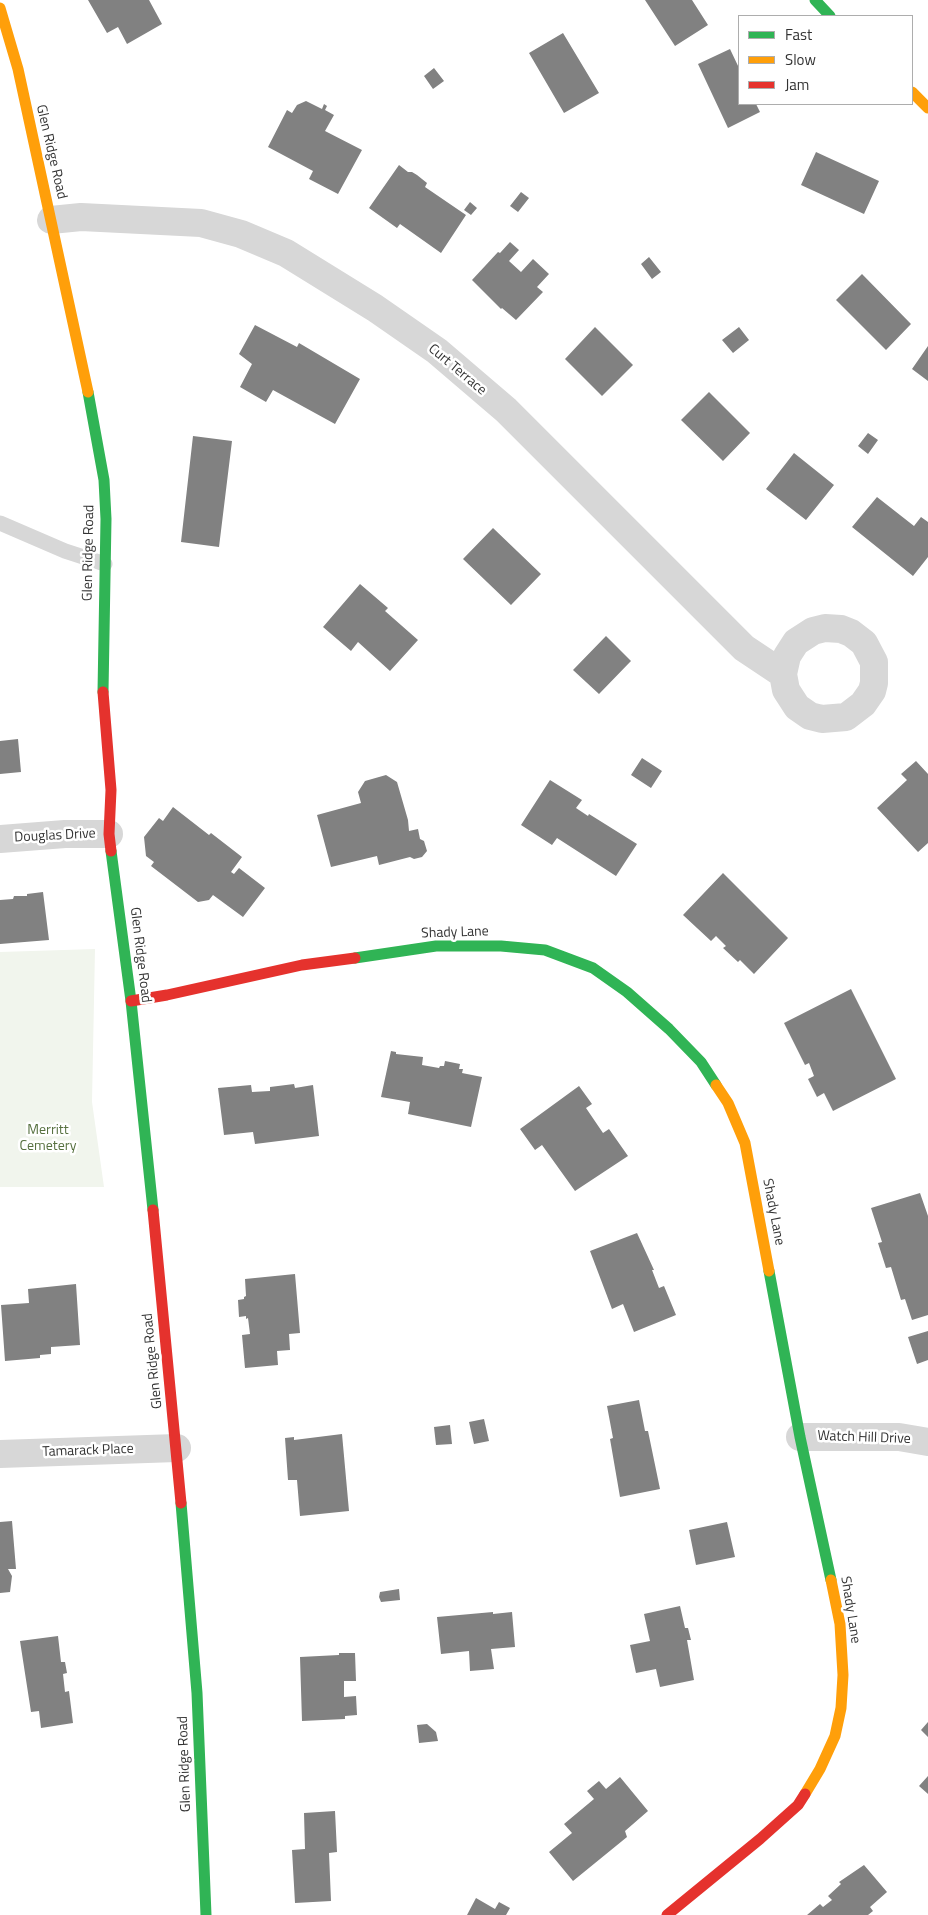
<!DOCTYPE html>
<style>
body{margin:0}
#map{position:relative;width:928px;height:1915px;overflow:hidden;background:#fff;font-family:"Titillium Web",sans-serif}
canvas{display:block}
.legend{position:absolute;left:738px;top:15px;width:175px;height:90px;box-sizing:border-box;background:#fff;border:1px solid #adadad;margin:0;padding:6px 9px;list-style:none;font-size:15px;color:#333}
.legend li{display:flex;align-items:center;gap:10px;height:25px}
.legend b{width:25px;border:1px solid #adadad}
</style>
<div id="map">
<canvas width="928" height="1915"></canvas>
<ul class="legend">
<li><b style="height:6px;background:#30b455"></b>Fast</li>
<li><b style="height:6px;background:#ff9f0a"></b>Slow</li>
<li><b style="height:6px;background:#e5322d"></b>Jam</li>
</ul>
</div>
<script>
const g = document.querySelector('canvas').getContext('2d');
g.lineJoin = 'round';
function fill(path, color) { g.fillStyle = color; g.fill(path, 'evenodd'); }
const toPath = rows => new Path2D(rows.map(r => 'M' + r).join(''));
function stroke(path, color, width, dash) { g.strokeStyle = color; g.lineWidth = width; g.lineCap = dash ? 'butt' : 'round'; g.setLineDash(dash || []); g.stroke(path); }
function write(font, color, halo, rows, align = 'center') {
  g.font = font + ' "Titillium Web",sans-serif'; g.lineWidth = 5; g.setLineDash([]); g.textBaseline = 'middle'; g.strokeStyle = halo; g.fillStyle = color; for (const [text, x, y, turn = 0] of rows) {
    g.save(); g.translate(x, y); g.rotate((+turn || 0) * Math.PI / 180); g.textAlign = isNaN(turn) ? turn : align; if (halo) g.strokeText(text, 0, 0); g.fillText(text, 0, 0); g.restore();
  }
}
const green = toPath([
 [95,949,92,1102,104,1187,0,1187,0,952]
]);
const building = toPath([
 [88,0,149,0,162,24,127,44,118,27,107,33],
 [645,0,692,0,708,25,675,46],
 [563,33,599,93,564,113,529,53],
 [730,49,739,68,739,104,756,104,760,112,728,128,698,64],
 [434,68,444,81,433,89,424,76],
 [306,101,322,109,324,104,327,106,325,110,334,115,325,131,362,150,338,194,309,179,313,171,268,147,287,110,292,113,297,105],
 [816,152,879,181,864,214,801,185],
 [399,165,408,172,412,172,417,175,427,183,425,187,466,215,441,253,400,224,397,228,369,208],
 [521,192,529,198,518,212,510,206],
 [470,202,477,208,471,215,464,210],
 [510,242,519,250,509,261,521,272,533,259,549,274,537,287,543,292,516,320,502,308,501,309,472,280,498,252,500,253],
 [649,257,661,272,652,279,641,264],
 [862,274,911,324,886,350,836,300],
 [255,325,297,347,299,343,360,379,335,424,273,390,266,402,240,387,252,364,239,354],
 [595,327,633,365,602,396,565,359],
 [739,327,749,340,733,353,722,340],
 [928,346,928,381,912,369],
 [709,392,750,433,723,461,681,420],
 [868,433,878,440,868,454,858,446],
 [193,436,232,441,219,547,181,542],
 [794,453,834,485,806,520,766,489],
 [877,497,914,526,921,517,928,522,928,557,913,576,852,527],
 [493,528,541,574,511,605,463,559],
 [360,584,388,608,385,611,418,640,390,671,358,642,351,651,323,627],
 [606,636,631,661,599,694,573,670],
 [18,739,21,772,0,774,0,741],
 [642,758,662,771,651,788,631,775],
 [916,761,928,774,928,843,918,852,877,808,907,780,901,774],
 [386,775,397,782,408,820,409,831,418,829,420,839,424,841,427,851,422,857,414,859,410,857,379,865,377,856,331,867,317,815,361,803,358,792,365,781],
 [550,780,582,800,576,808,588,816,589,814,637,844,616,876,557,838,552,845,521,825],
 [173,807,209,835,211,833,242,857,231,872,234,874,239,868,265,888,243,917,213,895,209,900,198,902,151,866,154,862,146,856,144,837,159,818,163,821],
 [723,873,788,938,754,974,740,960,738,962,723,948,726,946,716,936,711,941,683,915],
 [43,892,49,940,0,944,0,900,13,899,14,896,27,896,27,894],
 [851,989,896,1079,833,1111,824,1093,817,1097,808,1079,814,1076,809,1063,805,1065,784,1023],
 [391,1051,396,1052,396,1054,423,1057,422,1065,439,1068,440,1066,444,1066,445,1061,460,1064,459,1069,463,1069,462,1073,482,1077,471,1127,408,1114,410,1102,381,1097],
 [294,1084,295,1088,313,1085,319,1136,255,1144,253,1132,224,1135,218,1088,251,1085,252,1092,270,1091,270,1087],
 [579,1086,592,1104,586,1108,603,1133,609,1129,628,1156,575,1191,542,1145,535,1150,520,1129],
 [920,1193,928,1216,928,1315,912,1320,905,1299,901,1300,891,1267,886,1268,878,1243,882,1242,871,1208],
 [637,1233,654,1270,652,1270,659,1288,664,1286,676,1315,634,1332,623,1304,612,1309,590,1251],
 [295,1274,300,1333,289,1334,290,1350,277,1351,278,1365,245,1368,242,1335,250,1334,248,1318,246,1319,246,1316,239,1317,238,1300,244,1299,244,1297,246,1296,245,1279],
 [76,1284,80,1345,51,1347,51,1354,40,1355,40,1358,5,1361,1,1305,29,1303,28,1289],
 [928,1331,928,1360,917,1364,908,1337],
 [639,1400,645,1431,648,1431,660,1489,620,1497,610,1439,613,1438,607,1406],
 [484,1419,489,1441,474,1444,469,1422],
 [450,1425,452,1444,436,1445,434,1427],
 [342,1434,349,1511,300,1516,297,1480,288,1480,285,1438,294,1437,294,1440],
 [12,1521,16,1569,8,1569,12,1576,10,1592,0,1593,0,1522],
 [727,1522,735,1557,696,1565,689,1530],
 [399,1589,400,1600,381,1602,379,1597,380,1592],
 [680,1606,685,1628,688,1628,691,1640,687,1640,694,1680,660,1687,656,1669,636,1673,630,1645,650,1641,644,1614],
 [493,1612,493,1614,512,1612,515,1647,491,1649,494,1669,470,1671,469,1651,441,1654,437,1617],
 [58,1636,61,1662,65,1662,67,1673,63,1674,65,1692,69,1691,73,1723,41,1728,39,1711,31,1712,20,1641],
 [339,1653,355,1653,356,1681,344,1681,344,1697,356,1696,357,1715,345,1716,345,1719,302,1721,300,1657,339,1655],
 [928,1722,928,1737,921,1730],
 [427,1724,436,1732,438,1741,419,1743,417,1725],
 [928,1776,928,1794,919,1786],
 [620,1777,648,1811,625,1831,627,1837,573,1881,549,1852,572,1833,564,1824,594,1799,587,1791,599,1781,606,1789],
 [335,1811,337,1852,329,1853,331,1901,295,1903,292,1850,305,1849,304,1813],
 [864,1865,887,1892,870,1907,873,1911,868,1915,807,1915,820,1904,823,1907,832,1900,828,1896,841,1884,839,1882],
 [476,1898,495,1909,499,1902,510,1908,506,1915,467,1915]
]);
const lane = toPath([
 [0,523,65,551,105,564]
]);
const street = toPath([
 [51,220,81,217,201,223,241,234,286,253,375,308,437,351,506,410,744,648,783,674,786,690,797,707,810,716,822,719,846,717,863,704,872,691,874,683,874,662,864,643,851,633,841,629,825,628,813,631,796,642,787,656,783,674],
 [0,839,65,834,109,834],
 [800,1437,899,1437,928,1442],
 [0,1454,177,1448]
]);
const fast = toPath([
 [815,0,830,16],
 [88,392,104,480,106,519,103,692],
 [111,851,131,1001,153,1210],
 [355,958,436,946,501,946,545,950,593,968,627,992,669,1029,701,1062,716,1085],
 [769,1271,800,1437,831,1580],
 [181,1503,197,1693,206,1915]
]);
const slow = toPath([
 [0,8,18,69,88,392],
 [912,92,928,108],
 [716,1085,728,1103,745,1143,769,1271],
 [805,1794,820,1769,835,1736,841,1708,843,1675,840,1624,831,1580]
]);
const jam = toPath([
 [103,692,111,790,109,834,111,851],
 [131,1001,167,995,302,965,355,958],
 [153,1210,181,1503],
 [667,1915,760,1839,798,1805,805,1794]
]);
const streetNames = [
 ["Glen Ridge Road",51,152,77],
 ["Curt Terrace",457,370,40],
 ["Glen Ridge Road",89,553,-89],
 ["Douglas Drive",55,836,-3],
 ["Shady Lane",455,933,-2],
 ["Glen Ridge Road",140,955,83],
 ["Shady Lane",773,1212,79],
 ["Glen Ridge Road",153,1361,-96],
 ["Watch Hill Drive",864,1438,2],
 ["Tamarack Place",88,1451,-2],
 ["Shady Lane",850,1610,81],
 ["Glen Ridge Road",185,1764,-92]
];
const parkNames = [
 ["Merritt",48,1131],
 ["Cemetery",48,1147]
];
fill(green, '#f1f5ed');
fill(building, '#818181');
stroke(lane, '#d7d7d7', 15);
stroke(street, '#d7d7d7', 28);
stroke(fast, '#30b455', 11);
stroke(slow, '#ff9f0a', 11);
stroke(jam, '#e5322d', 11);
write('14px', '#333', '#fff', streetNames);
write('14px', '#56703f', '#fff', parkNames);
</script>
